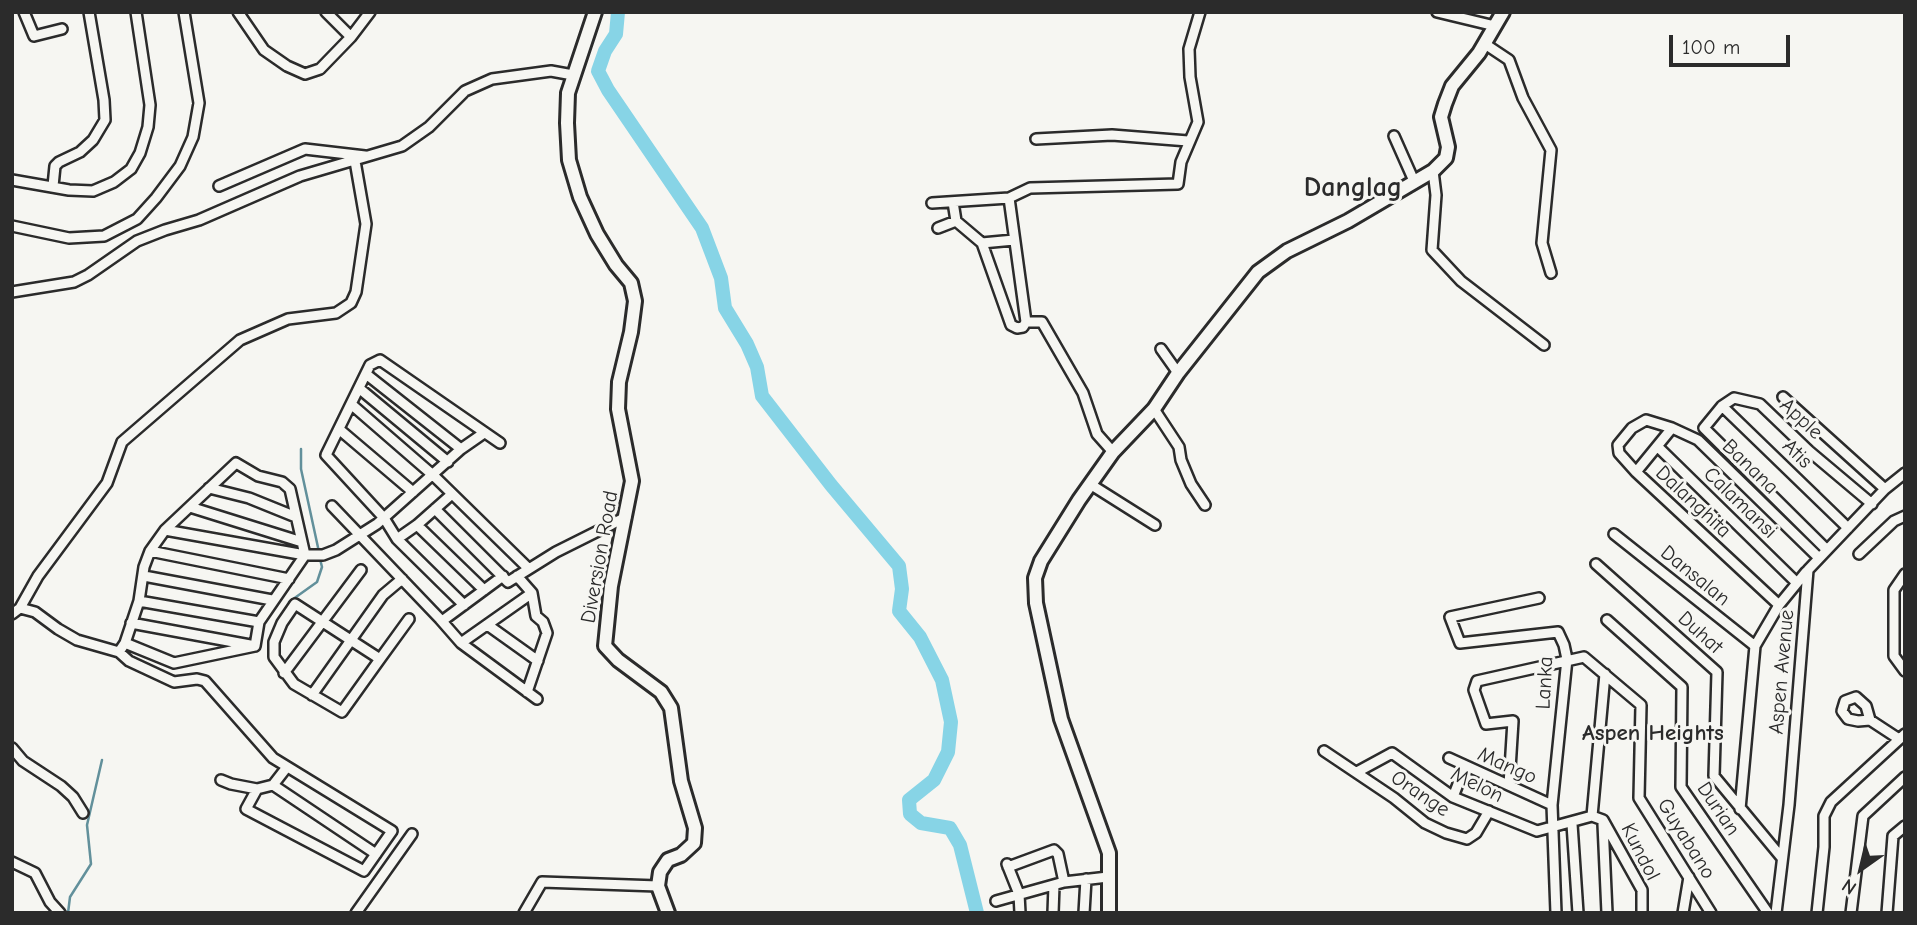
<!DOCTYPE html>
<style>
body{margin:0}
#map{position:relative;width:1917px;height:925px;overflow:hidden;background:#f6f6f2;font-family:"Comic Neue",sans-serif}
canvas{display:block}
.frame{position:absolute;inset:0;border:14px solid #2b2b2b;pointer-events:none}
.north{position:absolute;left:1826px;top:834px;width:70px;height:70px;-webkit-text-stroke:5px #f6f6f2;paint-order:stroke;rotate:214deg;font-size:19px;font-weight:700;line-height:28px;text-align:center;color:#2b2b2b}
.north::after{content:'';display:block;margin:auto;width:24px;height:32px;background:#2b2b2b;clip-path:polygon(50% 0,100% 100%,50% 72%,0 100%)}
.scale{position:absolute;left:1669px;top:35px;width:121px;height:32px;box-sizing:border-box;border:4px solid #2b2b2b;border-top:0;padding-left:9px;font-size:21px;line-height:24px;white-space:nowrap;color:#2b2b2b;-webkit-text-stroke:5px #f6f6f2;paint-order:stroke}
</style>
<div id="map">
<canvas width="1917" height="925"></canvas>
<div class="frame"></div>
<div class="north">N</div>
<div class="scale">100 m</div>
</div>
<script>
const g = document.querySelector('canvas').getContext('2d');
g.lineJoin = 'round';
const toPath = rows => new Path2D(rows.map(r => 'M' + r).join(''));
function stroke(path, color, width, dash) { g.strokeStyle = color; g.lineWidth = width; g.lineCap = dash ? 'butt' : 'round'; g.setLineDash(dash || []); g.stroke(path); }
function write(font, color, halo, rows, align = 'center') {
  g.font = font + ' "Comic Neue",sans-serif'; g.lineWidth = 6; g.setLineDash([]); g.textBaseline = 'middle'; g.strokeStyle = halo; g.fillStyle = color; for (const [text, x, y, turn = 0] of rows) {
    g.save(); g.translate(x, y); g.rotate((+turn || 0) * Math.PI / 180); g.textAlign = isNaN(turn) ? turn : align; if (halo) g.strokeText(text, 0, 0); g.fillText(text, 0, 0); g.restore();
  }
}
const stream = toPath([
 [301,449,301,469,319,552],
 [289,602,317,582,322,567,320,559],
 [68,913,70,897,91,864,87,825,102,760]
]);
const river = toPath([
 [618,12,616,34,605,51,598,71,608,90,702,228,721,278,725,308,747,344,757,367,762,396,831,485,899,566,902,589,899,611,920,637,942,680,951,722,948,752,934,780,909,800,910,814,921,823,950,828,960,845,977,913]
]);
const street = toPath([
 [24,12,34,36,62,29],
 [238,12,264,50,287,66,305,74,320,69,351,37,370,12],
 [326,12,351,37],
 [1437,12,1495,26],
 [1485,44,1509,60,1523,98,1551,150,1542,243,1551,273],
 [1394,136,1414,181],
 [1036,139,1112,135,1188,141],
 [1433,171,1436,195,1432,250,1461,281,1544,345],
 [12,180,69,190,93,191,114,182,131,169,140,153,148,127,150,105,136,12],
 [53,186,55,166,59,162,80,152,93,140,105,120,104,100,89,12],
 [219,186,305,149,365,156],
 [1009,198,1030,188,1178,184,1181,162,1198,122,1190,77,1189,49,1200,12],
 [953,202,956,221,982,243,1011,325,1017,328,1023,327,1026,322,1042,322,1083,393,1097,434,1113,452],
 [932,203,1009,198,1026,322],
 [12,226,69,238,104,236,137,219,156,198,180,166,193,137,199,103,184,12],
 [938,228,956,221],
 [982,243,1014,240],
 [12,292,74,282,88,275,137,241,165,230,199,220,300,176,402,146,429,127,465,91,492,79,551,71,573,75],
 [1161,349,1178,373],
 [366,374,461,449],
 [360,389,448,462],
 [1783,397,1885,489],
 [351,404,434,476,528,568],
 [1722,406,1848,528],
 [1154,409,1179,447,1181,460,1191,484,1205,505],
 [340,430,413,492],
 [1658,447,1797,583],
 [1636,472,1672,428],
 [1090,484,1155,525],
 [209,488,249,498,296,517],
 [332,506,440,619,461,643,537,699],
 [190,507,302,542],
 [435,509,508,582,556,552,626,517],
 [417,525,484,590],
 [165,530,305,555,323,555,336,550,377,524,461,449,484,433],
 [1614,534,1755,646],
 [397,539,417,525,452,494],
 [1826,549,1704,428,1722,406,1734,398,1760,404,1809,451,1872,504],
 [150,551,289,579],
 [1859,554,1894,521,1905,516],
 [1596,564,1717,672,1714,776,1782,858],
 [1905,574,1894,590,1894,656,1905,671],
 [144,576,272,600],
 [517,576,532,593,536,616,543,622,547,633,527,692],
 [1539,598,1450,617,1460,643,1558,632,1564,645,1567,659,1552,805,1556,913],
 [139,601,259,622],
 [464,605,397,539,384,518,326,455,370,365,380,360,500,443],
 [1779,605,1636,472,1619,453,1618,445,1632,428,1646,420,1672,428,1698,440,1818,557],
 [20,608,35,612,58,629,77,640,119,652,129,661,174,682,197,679,205,681,273,758,392,831,364,871,246,809,257,789],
 [12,614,20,608,38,576,107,483,122,442,240,340,288,319,336,313,351,303,356,292,366,224,355,161],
 [1607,620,1682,687,1681,787,1768,913],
 [442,621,503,576],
 [131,623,250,645],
 [489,626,538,661],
 [125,643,174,663,255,646],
 [461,643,532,593],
 [119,652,125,643,139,601,144,567,150,551,165,530,236,463,258,476,282,482,290,489,305,555,259,622,255,646],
 [380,659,295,604,282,623,274,642,274,657,294,684,342,712,380,659,409,619],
 [284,673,361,570],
 [312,695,383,595,402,579],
 [1870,720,1866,706,1856,697,1845,701,1842,711,1848,719,1858,721,1870,720,1899,739],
 [12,748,23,761,61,786,73,797,83,813],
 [1324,751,1394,798,1425,823,1446,833,1467,839,1476,833,1489,811],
 [1449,758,1552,805],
 [1357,772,1392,753,1453,797,1537,831,1592,816],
 [221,780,231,784,257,789,273,785,287,767],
 [273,785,376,854],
 [1509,785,1513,721,1486,724,1474,690,1477,681,1584,657,1641,705,1639,798,1711,913],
 [1453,797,1465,766],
 [1740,809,1755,646,1779,605,1806,572],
 [1592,816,1605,674],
 [1592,816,1603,820,1642,890,1642,913],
 [1572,824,1578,913],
 [1603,824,1607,913],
 [12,862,35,873,50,902,60,913],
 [1007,864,1019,894,1020,913],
 [1008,867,1054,850,1058,854,1064,882],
 [996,901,1064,882,1108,877],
 [356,913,412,834],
 [524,913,542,882,658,886],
 [1053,913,1054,885],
 [1084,913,1086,879],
 [1683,913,1689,877],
 [1776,913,1789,805,1808,570,1885,489,1905,473],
 [1817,913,1824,847,1824,816,1831,802,1905,734],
 [1851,913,1863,816,1905,777],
 [1887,913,1893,836,1905,826]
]);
const secondary = toPath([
 [595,12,568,93,567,123,569,160,580,197,597,234,616,265,631,283,635,301,631,332,619,382,618,409,632,481,611,586,605,646,618,660,661,692,671,708,681,781,695,828,694,843,681,855,668,860,660,872,658,886,668,913],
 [1109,913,1109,853,1061,719,1036,603,1035,578,1041,561,1079,500,1113,452,1154,409,1178,373,1258,272,1287,251,1348,221,1433,171,1446,158,1448,147,1441,117,1445,104,1452,86,1479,53,1503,12]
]);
const streetNames = [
 ["Apple",1801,419,43],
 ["Atis",1797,454,44],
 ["Banana",1750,467,44],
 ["Dalanghita",1693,502,43],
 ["Calamansi",1740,503,44],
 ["Diversion Road",600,557,-80],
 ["Dansalan",1695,576,39],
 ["Duhat",1700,633,42],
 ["Aspen Avenue",1782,672,-85],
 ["Lanka",1545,683,-87],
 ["Mango",1507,766,24],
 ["Melon",1477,785,26],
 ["Orange",1420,794,34],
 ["Durian",1718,809,56],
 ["Guyabano",1686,839,58],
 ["Kundol",1640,852,63]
];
const neighbourhoodNames = [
 ["Aspen Heights",1653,733]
];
const districtNames = [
 ["Danglag",1353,188]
];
stroke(stream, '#62909b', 2.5);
stroke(river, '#87d4e6', 14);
stroke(street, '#2b2b2b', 14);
stroke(secondary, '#2b2b2b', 18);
stroke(street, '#f6f6f2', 9);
stroke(secondary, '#f6f6f2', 12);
write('21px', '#2b2b2b', '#f6f6f2', streetNames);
write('bold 23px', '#2b2b2b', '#f6f6f2', neighbourhoodNames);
write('bold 28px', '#2b2b2b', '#f6f6f2', districtNames);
</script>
